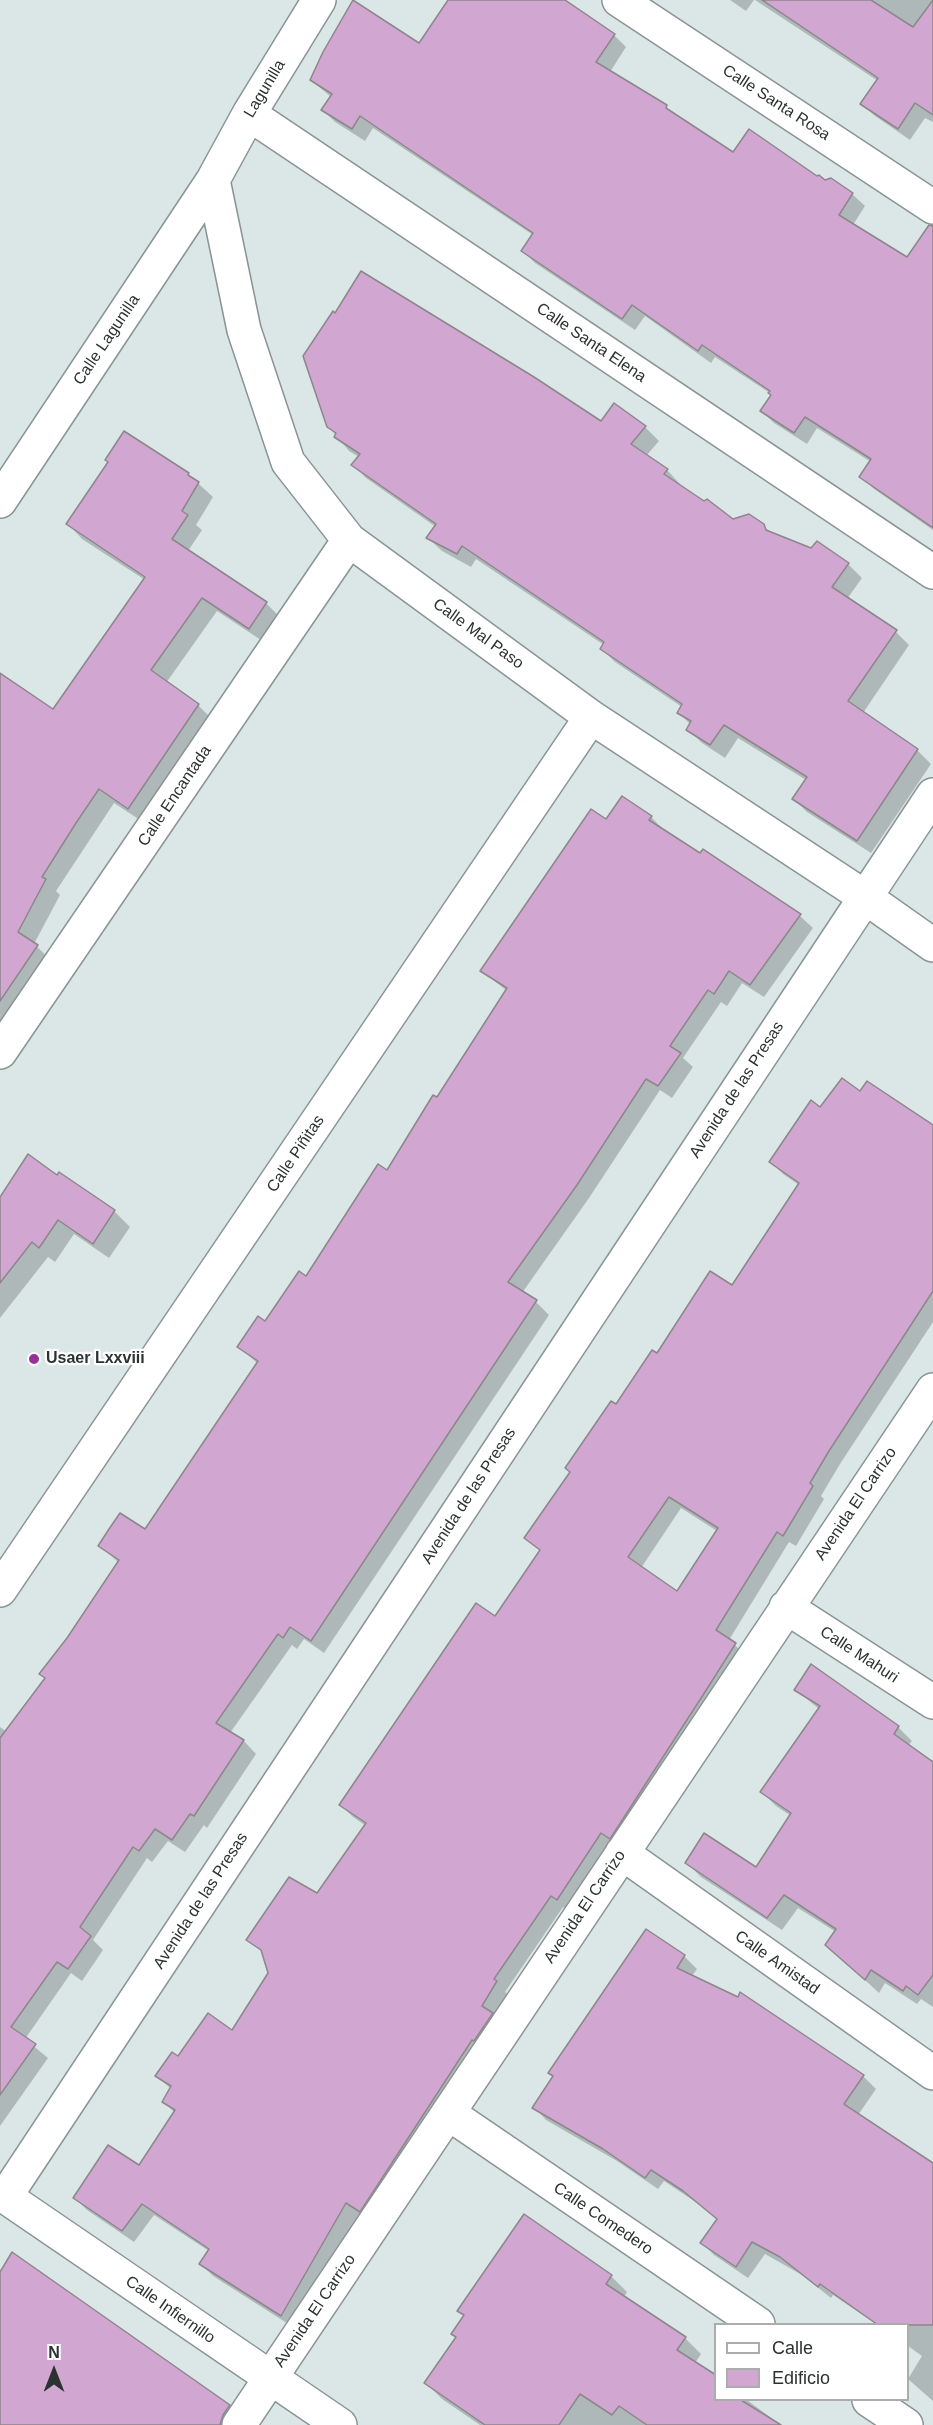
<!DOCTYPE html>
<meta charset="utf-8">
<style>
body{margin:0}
#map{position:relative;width:933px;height:2425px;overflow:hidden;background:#dbe7e6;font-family:Helvetica,sans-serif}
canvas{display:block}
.legend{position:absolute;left:714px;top:2323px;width:195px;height:78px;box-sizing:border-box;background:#fff;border:2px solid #abadad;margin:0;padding:8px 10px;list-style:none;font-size:18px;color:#2c3131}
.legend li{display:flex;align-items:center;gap:12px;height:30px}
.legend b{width:30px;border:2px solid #abadad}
.north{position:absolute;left:24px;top:2341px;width:60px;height:60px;-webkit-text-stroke:4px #fff;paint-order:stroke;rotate:0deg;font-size:16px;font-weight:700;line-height:24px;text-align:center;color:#2c3131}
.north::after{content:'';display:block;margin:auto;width:21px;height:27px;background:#2c3131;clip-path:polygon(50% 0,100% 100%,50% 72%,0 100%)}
</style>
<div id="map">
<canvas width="933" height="2425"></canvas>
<ul class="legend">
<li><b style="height:8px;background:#fff"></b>Calle</li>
<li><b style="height:16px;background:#d1a6d0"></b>Edificio</li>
</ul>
<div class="north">N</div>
</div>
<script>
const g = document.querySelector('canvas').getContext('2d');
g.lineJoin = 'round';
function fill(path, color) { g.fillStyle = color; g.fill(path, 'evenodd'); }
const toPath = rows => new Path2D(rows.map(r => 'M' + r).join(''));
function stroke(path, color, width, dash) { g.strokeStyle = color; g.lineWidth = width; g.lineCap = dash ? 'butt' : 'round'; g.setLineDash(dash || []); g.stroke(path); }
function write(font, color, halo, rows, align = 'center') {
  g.font = font + ' Helvetica,sans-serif'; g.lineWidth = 4.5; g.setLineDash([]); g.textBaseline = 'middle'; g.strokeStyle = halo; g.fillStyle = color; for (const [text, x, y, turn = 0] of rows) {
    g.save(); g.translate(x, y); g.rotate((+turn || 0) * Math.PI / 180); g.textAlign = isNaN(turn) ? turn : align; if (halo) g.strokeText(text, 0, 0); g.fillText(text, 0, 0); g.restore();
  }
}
const shadow = toPath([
 [449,0,562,0,614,35,626,47,610,72,666,107,676,117,734,155,825,181,852,194,865,206,853,225,908,259,933,247,933,530,874,489,861,476,871,462,817,428,807,444,774,423,762,411,773,395,715,357,711,363,645,316,635,330,535,263,523,251,533,235,373,128,365,141,335,122,323,110,331,97,311,80,420,45],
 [730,0,754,0,746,11],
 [755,0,933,0,933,122,925,118,910,140,875,116,862,104,878,81],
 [614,405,645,427,659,441,646,456,667,470,680,484,679,486,733,520,763,525,772,534,812,550,817,543,848,564,862,578,847,599,896,632,909,645,863,713,917,750,931,764,871,853,807,812,794,799,806,780,738,738,725,758,702,743,688,729,691,725,679,713,682,707,615,662,602,649,604,645,476,559,471,567,442,551,428,538,436,527,366,478,353,465,359,457,349,451,329,427,602,423],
 [188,474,213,497,196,525,202,530,188,551,266,603,280,617,264,642,217,611,166,683,198,705,212,719,143,822,114,803,56,891,60,895,34,944,51,960,0,1032,0,683,53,711,145,580,82,539,68,524],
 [651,817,664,830,701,855,704,851,800,916,813,928,764,997,742,983,727,1006,721,1002,683,1058,693,1067,672,1098,660,1090,589,1198,522,1293,536,1302,549,1315,324,1653,304,1639,297,1649,292,1645,230,1733,244,1741,256,1754,207,1828,204,1825,185,1852,168,1841,152,1862,147,1858,93,1940,103,1950,82,1981,71,1973,25,2039,48,2058,0,2126,0,1727,7,1732,46,1678,68,1639,119,1563,100,1546,145,1531,258,1364,239,1347,266,1323,306,1278,387,1172,507,991,482,971,607,821],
 [861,1093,933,1126,933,1322,840,1464,821,1496,824,1499,796,1546,789,1542,729,1640,747,1656,570,1911,563,1907,505,1992,508,1994,372,2222,359,2214,293,2327,213,2276,201,2264,209,2251,154,2215,134,2242,87,2210,75,2198,140,2167,175,2113,164,2102,171,2089,157,2076,179,2058,232,2032,269,1973,264,1954,248,1939,317,1895,366,1826,353,1817,341,1805,495,1618,541,1552,526,1538,616,1406,658,1355,732,1287,799,1185,783,1174,771,1162,821,1109],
 [681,1508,717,1531,678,1593,641,1568],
 [60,1174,114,1211,130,1227,109,1258,74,1234,55,1262,48,1257,0,1318,0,1200,57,1177],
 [796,1690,898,1727,912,1741,908,1746,931,1762,933,1759,933,2007,921,1999,917,2004,885,1983,879,1993,827,1945,836,1932,798,1908,782,1930,701,1877,687,1863,756,1869,791,1816,776,1806,762,1792,819,1709],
 [647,1931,684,1956,697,1969,692,1976,738,1998,741,1994,863,2076,876,2089,858,2115,933,2165,933,2401,908,2379,922,2356,908,2346,908,2324,876,2324,833,2295,831,2298,802,2275,765,2254,748,2278,714,2255,702,2243,718,2220,697,2203,664,2181,658,2189,617,2161,546,2120,534,2107],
 [525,2216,611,2276,627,2292,624,2297,685,2338,701,2354,695,2363,716,2400,747,2400,781,2425,480,2425,442,2399,426,2383,458,2338,465,2316,459,2311],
 [0,2275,229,2406,248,2425,0,2425]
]);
const building = toPath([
 [353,0,419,43,448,0,565,0,615,34,596,62,667,105,666,108,733,152,749,129,817,176,819,175,825,180,831,178,853,193,839,215,907,257,929,225,933,226,933,528,859,477,871,459,805,417,794,433,760,411,771,395,768,393,770,391,702,345,698,351,632,305,622,319,521,251,533,233,360,116,352,129,321,110,332,94,310,80,323,52,353,0],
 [762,0,871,0,913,27,933,0,933,115,915,103,898,129,860,104,878,78,762,0],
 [361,271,534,377,601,421,614,403,646,426,631,444,668,469,664,474,704,501,707,499,733,519,749,514,764,524,766,530,811,548,817,541,849,563,832,587,897,630,848,701,918,749,857,841,792,799,807,777,724,725,710,745,686,730,691,721,677,713,682,704,600,649,604,642,462,546,457,554,426,538,436,524,351,465,360,454,334,437,336,433,327,427,303,356,333,311,335,313,361,271],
 [124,431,189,473,188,475,199,482,182,511,188,515,172,539,267,602,249,629,202,598,151,670,199,704,128,809,99,789,76,823,42,877,46,879,18,932,38,945,0,1001,0,673,53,709,145,577,66,524,108,462,105,460,124,431],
 [622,796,652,816,649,820,700,853,703,849,801,914,750,985,729,971,714,994,708,990,670,1046,681,1053,658,1086,646,1079,577,1185,508,1282,537,1300,311,1641,290,1627,283,1638,278,1634,216,1723,244,1740,194,1816,190,1814,172,1840,155,1829,139,1851,133,1847,80,1927,91,1936,68,1969,57,1962,11,2027,36,2044,0,2095,0,1738,45,1678,39,1674,67,1638,119,1560,98,1546,109,1529,120,1513,145,1529,258,1361,237,1347,258,1316,265,1321,299,1271,306,1276,378,1164,387,1170,433,1095,437,1097,507,988,480,971,591,809,606,819,622,796],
 [842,1078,860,1091,867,1081,933,1125,933,1291,829,1451,810,1483,813,1486,783,1536,777,1532,716,1630,736,1643,705,1692,610,1839,601,1833,557,1900,551,1896,494,1979,497,1981,482,2006,493,2013,474,2041,472,2040,360,2212,346,2203,281,2316,199,2264,209,2249,142,2204,122,2231,73,2198,108,2145,139,2165,175,2110,162,2102,171,2086,155,2076,172,2052,178,2056,208,2013,232,2030,268,1973,261,1950,246,1940,289,1877,317,1893,366,1823,339,1805,476,1603,495,1616,540,1550,524,1538,570,1472,565,1468,611,1401,616,1404,652,1350,657,1353,710,1271,732,1285,799,1183,769,1162,811,1100,820,1107,842,1078],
 [669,1497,718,1528,677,1591,628,1557,669,1497],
 [28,1154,57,1175,59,1172,115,1210,93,1244,58,1220,39,1248,32,1242,0,1283,0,1197,28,1154],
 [811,1664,899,1726,894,1734,933,1762,933,1975,918,1995,906,1986,903,1991,871,1970,865,1980,825,1945,836,1929,784,1895,767,1918,685,1863,704,1833,756,1867,791,1813,760,1792,820,1706,794,1690,811,1664],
 [646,1929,685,1955,677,1968,738,1997,740,1992,864,2075,844,2104,933,2163,933,2325,878,2325,820,2284,818,2287,780,2257,752,2242,736,2267,700,2243,717,2219,683,2191,651,2170,645,2178,603,2149,532,2108,553,2076,548,2073,646,1929],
 [524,2214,612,2275,606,2284,686,2337,677,2350,716,2375,716,2400,741,2400,781,2425,647,2425,619,2406,612,2415,580,2394,559,2425,485,2425,424,2383,456,2337,451,2334,464,2315,457,2311,524,2214],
 [12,2252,230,2405,223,2415,220,2425,0,2425,0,2272,12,2252]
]);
const minor = toPath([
 [619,0,933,207],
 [249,114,933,572],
 [213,180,244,330,288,462,349,540,591,717,865,897,933,945],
 [0,501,213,180,249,114,319,0],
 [0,1052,349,540],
 [0,1590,591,717],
 [786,1607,933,1702],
 [622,1853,933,2073],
 [448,2113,758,2324],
 [0,2193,340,2425],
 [5,2197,933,795],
 [869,2400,906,2425],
 [239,2425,933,1390]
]);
const markers = [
 [34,1359,6,"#963197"]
];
const streetNames = [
 ["Lagunilla",265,89,-59],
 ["Calle Santa Rosa",776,103,33],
 ["Calle Lagunilla",107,340,-56],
 ["Calle Santa Elena",591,343,34],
 ["Calle Mal Paso",478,634,36],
 ["Calle Encantada",175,796,-56],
 ["Avenida de las Presas",737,1090,-57],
 ["Calle Piñitas",296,1154,-56],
 ["Avenida de las Presas",469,1496,-57],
 ["Avenida El Carrizo",856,1504,-56],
 ["Calle Mahuri",859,1655,33],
 ["Avenida de las Presas",201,1901,-57],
 ["Avenida El Carrizo",585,1907,-56],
 ["Calle Amistad",777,1963,35],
 ["Calle Comedero",603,2219,34],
 ["Calle Infiernillo",170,2310,35],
 ["Avenida El Carrizo",315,2311,-56]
];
const poiNames = [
 ["Usaer Lxxviii",46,1359]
];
fill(shadow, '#0003');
fill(building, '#d1a6d0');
stroke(building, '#8d868c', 1.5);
stroke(minor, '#899493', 36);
stroke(minor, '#fff', 33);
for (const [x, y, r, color] of markers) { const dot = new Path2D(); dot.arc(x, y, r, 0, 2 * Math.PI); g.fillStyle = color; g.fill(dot); stroke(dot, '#fff', 2); }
write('16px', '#2c3131', '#fff', streetNames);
write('bold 16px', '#2c3131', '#fff', poiNames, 'left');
</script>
